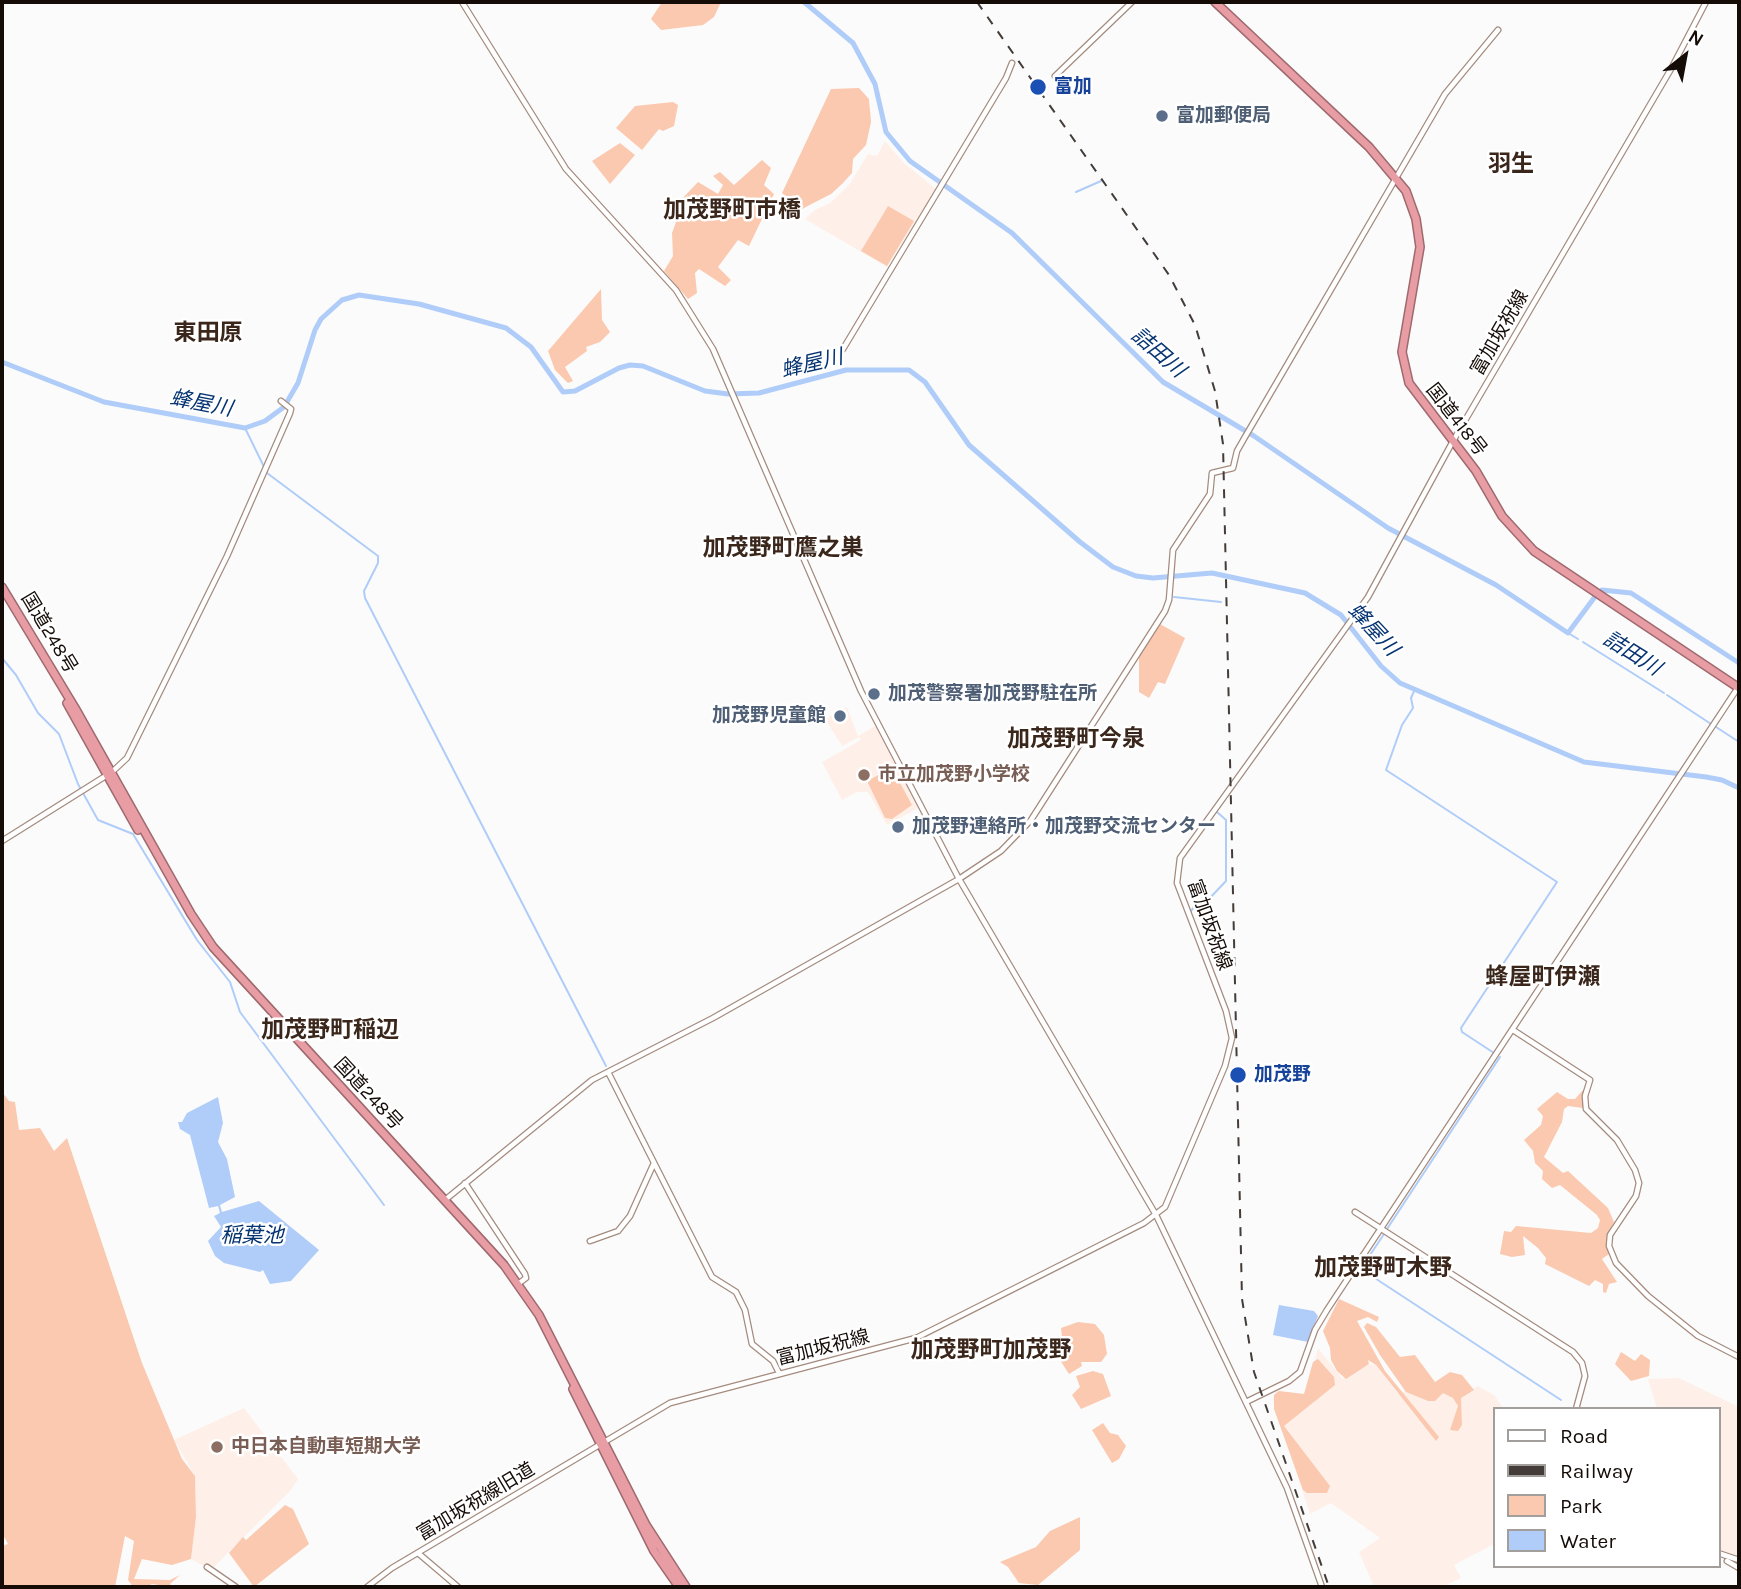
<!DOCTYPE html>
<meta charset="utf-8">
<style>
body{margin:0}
#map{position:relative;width:1741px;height:1589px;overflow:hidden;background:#fbfbfb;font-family:Karla,sans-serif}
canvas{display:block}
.frame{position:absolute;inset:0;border:4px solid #150c08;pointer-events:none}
.legend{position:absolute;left:1493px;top:1407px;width:228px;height:161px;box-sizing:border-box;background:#fff;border:2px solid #a19e9c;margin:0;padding:9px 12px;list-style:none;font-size:21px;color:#150c08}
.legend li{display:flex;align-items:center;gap:14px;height:35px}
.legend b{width:35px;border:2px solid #a19e9c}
.north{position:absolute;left:1650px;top:21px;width:70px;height:70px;-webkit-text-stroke:5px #fff;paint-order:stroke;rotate:31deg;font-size:19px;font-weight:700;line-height:28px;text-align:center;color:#150c08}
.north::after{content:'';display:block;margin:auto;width:24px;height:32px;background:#150c08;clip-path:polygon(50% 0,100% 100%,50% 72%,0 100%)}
</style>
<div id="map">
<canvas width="1741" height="1589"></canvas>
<div class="frame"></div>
<ul class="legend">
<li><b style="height:9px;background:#fff"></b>Road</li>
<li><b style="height:9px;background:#433c39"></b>Railway</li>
<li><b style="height:19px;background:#fbc9af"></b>Park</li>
<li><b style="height:19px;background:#afcdf8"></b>Water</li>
</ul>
<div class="north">N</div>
</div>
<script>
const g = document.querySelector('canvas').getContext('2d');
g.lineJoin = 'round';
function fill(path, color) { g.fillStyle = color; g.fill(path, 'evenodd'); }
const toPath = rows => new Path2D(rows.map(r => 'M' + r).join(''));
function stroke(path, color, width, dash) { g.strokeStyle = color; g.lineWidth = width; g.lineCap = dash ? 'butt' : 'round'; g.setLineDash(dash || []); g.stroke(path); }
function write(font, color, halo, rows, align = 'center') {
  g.font = font + ' Karla,"Noto Sans JP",sans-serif'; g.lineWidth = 5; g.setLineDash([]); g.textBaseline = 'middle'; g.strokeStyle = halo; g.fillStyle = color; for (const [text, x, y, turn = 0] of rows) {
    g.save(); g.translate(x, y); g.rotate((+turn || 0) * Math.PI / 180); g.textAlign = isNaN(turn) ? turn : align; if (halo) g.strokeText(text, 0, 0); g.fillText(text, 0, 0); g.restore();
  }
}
const built = toPath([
 [885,141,904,163,936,189,887,267,805,219,815,210,830,203,849,185,868,154,877,156],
 [847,707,858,736,875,726,918,808,887,825,868,792,857,792,842,800,822,762,861,740,859,737,842,746,825,719],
 [1318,1348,1343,1379,1369,1364,1376,1365,1398,1394,1406,1390,1443,1390,1457,1397,1478,1386,1494,1395,1504,1409,1494,1409,1494,1544,1454,1565,1461,1578,1442,1587,1374,1587,1359,1552,1380,1538,1331,1503,1310,1514,1273,1401,1276,1391,1302,1394,1307,1391],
 [1679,1378,1739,1407,1739,1558,1718,1551,1718,1409,1657,1409,1648,1379],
 [244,1408,298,1479,291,1490,211,1570,191,1559,196,1517,195,1476,174,1440]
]);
const green = toPath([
 [662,2,721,2,714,17,703,25,661,30,651,19],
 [859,88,869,99,871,122,866,145,853,159,852,173,842,184,831,194,800,210,782,193,831,89],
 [673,102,678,105,674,126,663,131,659,129,642,150,616,128,635,106],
 [620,143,635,155,610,184,592,161],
 [762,160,771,168,764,185,774,194,749,246,738,240,718,267,731,280,725,286,699,269,695,273,697,293,688,299,664,271,673,256,672,233,681,208,678,203,698,182,718,194,723,185,713,176,720,172,734,185],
 [888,206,914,221,887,266,861,251],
 [601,289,602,320,610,332,600,342,586,347,587,351,565,367,573,381,568,383,555,370,548,351],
 [1158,623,1185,638,1165,684,1158,682,1149,698,1139,692,1139,655],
 [892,768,912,805,892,819,885,818,867,781],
 [1583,1090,1583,1108,1568,1106,1564,1109,1562,1122,1544,1157,1563,1173,1568,1171,1608,1208,1614,1222,1607,1235,1609,1254,1602,1259,1617,1282,1609,1284,1606,1293,1603,1292,1603,1284,1595,1280,1589,1286,1545,1264,1546,1258,1538,1248,1523,1236,1525,1255,1512,1257,1500,1254,1504,1231,1511,1232,1516,1226,1591,1233,1598,1228,1600,1220,1597,1215,1560,1185,1552,1188,1542,1179,1543,1171,1535,1163,1533,1151,1524,1140,1541,1125,1543,1116,1537,1109,1557,1092,1568,1099,1575,1099],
 [2,1092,9,1101,15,1102,19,1130,40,1128,54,1151,67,1138,142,1363,182,1459,195,1476,196,1517,191,1559,172,1565,142,1559,134,1579,170,1580,180,1575,170,1584,172,1587,152,1584,147,1587,133,1587,128,1580,134,1541,125,1536,115,1587,2,1587,2,1546,8,1544,2,1533],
 [1339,1299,1379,1317,1377,1322,1368,1317,1357,1321,1385,1371,1439,1437,1436,1441,1376,1365,1368,1360,1369,1364,1346,1379,1337,1371,1331,1360,1330,1348,1323,1331],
 [1078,1322,1095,1324,1104,1335,1107,1354,1101,1362,1081,1362,1082,1366,1069,1374,1060,1360,1071,1353,1062,1337,1061,1328],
 [1367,1323,1376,1327,1400,1357,1415,1355,1435,1382,1450,1372,1462,1375,1474,1390,1461,1398,1462,1425,1458,1431,1450,1430,1458,1406,1453,1398,1443,1393,1435,1401,1428,1401,1406,1392,1380,1355,1364,1327],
 [1621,1352,1635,1361,1641,1354,1650,1360,1649,1376,1631,1381,1615,1364],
 [1318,1359,1334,1377,1335,1385,1284,1426,1330,1486,1327,1493,1307,1493,1303,1490,1274,1409,1274,1395,1279,1391,1304,1394,1313,1362],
 [1093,1371,1103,1374,1111,1396,1081,1409,1072,1395,1080,1387,1076,1376],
 [1103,1423,1110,1433,1118,1435,1126,1446,1119,1459,1112,1463,1092,1430],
 [285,1505,293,1509,309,1544,254,1587,229,1553,243,1537,246,1540],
 [1080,1517,1080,1550,1038,1585,1019,1583,1008,1567,1000,1562,1036,1547,1050,1531]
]);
const water = toPath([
 [218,1097,223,1123,218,1142,227,1159,235,1197,220,1205,222,1212,259,1201,319,1250,291,1281,270,1284,263,1270,260,1272,224,1263,215,1256,208,1241,221,1227,214,1216,220,1213,218,1206,209,1208,190,1135,180,1129,178,1122,182,1122,187,1113],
 [1279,1305,1314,1311,1318,1316,1308,1342,1273,1335]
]);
const stream = toPath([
 [1076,192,1101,181],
 [245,428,267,473,378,556,378,563,364,591,365,598,606,1066],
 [1174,597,1221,602],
 [1568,633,1578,639],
 [1583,642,1664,693],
 [2,658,16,675,38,713,59,734,78,784,98,820,133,834,197,940,230,982,240,1012,384,1205],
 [1415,689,1411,698,1413,708,1402,725,1386,770,1557,882,1461,1028,1462,1032,1494,1053],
 [1667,695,1711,724],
 [1716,727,1739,742],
 [1190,912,1200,900,1208,900,1226,881,1226,820,1217,812],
 [1387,1229,1500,1057],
 [1384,1234,1362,1267,1364,1271,1561,1400]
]);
const river = toPath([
 [804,2,853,43,875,84,886,132,910,161,1012,233,1163,382,1254,436,1388,528,1496,585,1568,633,1597,594],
 [2,362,104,402,245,428,265,421,284,407,298,383,315,330,321,319,342,300,359,295,419,304,506,328,531,347,563,392,575,391,619,368,630,365,643,366,705,391,728,394,759,393,846,370,909,370,925,382,969,445,1080,542,1113,567,1136,576,1153,578,1212,573,1305,593,1341,615,1381,666,1400,683,1584,762,1706,777,1722,780,1739,788],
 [1602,590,1631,593,1739,663]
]);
const secondary = toPath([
 [462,2,566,169,676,290,713,349,861,691,959,879,1156,1215,1287,1488,1322,1587],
 [1055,76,1132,2],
 [843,349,1006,78,1012,63],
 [2,841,112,772,127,758,227,556,290,413,291,409,281,401],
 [1513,1030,1590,1080,1585,1096,1586,1109,1617,1140,1635,1170,1639,1183,1636,1196,1610,1235,1609,1246,1616,1263,1648,1296,1698,1336,1739,1357],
 [608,1072,712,1277,736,1292,745,1310,752,1344,773,1361,779,1373],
 [465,1183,525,1274,526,1278,518,1284],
 [445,1200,592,1080,713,1018,959,879,1001,851,1031,820,1165,611,1169,600,1173,550,1210,494,1212,473,1233,468,1237,451,1245,437,1445,94,1498,30],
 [1355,1212,1573,1352,1582,1363,1585,1376,1576,1409],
 [590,1241,618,1231,630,1216,654,1163],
 [1246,1402,1289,1381,1300,1372,1315,1330,1327,1310,1739,686],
 [418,1553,458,1587],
 [1718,1553,1739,1560],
 [1727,1561,1739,1568],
 [207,1567,236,1587],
 [367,1587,392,1568,670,1403,916,1338,1144,1223,1165,1207,1225,1066,1232,1038,1226,1011,1177,883,1180,858,1368,597,1453,441,1671,69,1706,2]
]);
const highway = toPath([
 [1215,2,1369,147,1406,191,1416,219,1420,247,1402,352,1409,383,1476,471,1502,516,1534,551,1739,688],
 [2,587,75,708,191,914,213,947,504,1265,539,1315,646,1525,686,1587],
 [67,703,138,830],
 [573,1389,654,1551,679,1587]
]);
const rail = toPath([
 [977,2,1169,275,1195,325,1215,391,1223,444,1242,1299,1254,1372,1329,1587]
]);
const markers = [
 [1038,87,9,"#1a4fb4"],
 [1162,116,7,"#5c6f8a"],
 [874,694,7,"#5c6f8a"],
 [840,716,7,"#5c6f8a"],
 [864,775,7,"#8d6e63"],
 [898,827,7,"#5c6f8a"],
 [1238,1075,9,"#1a4fb4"],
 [217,1447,7,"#8d6e63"]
];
const transitNames = [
 ["富加",1054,87],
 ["加茂野",1254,1075]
];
const serviceNames = [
 ["富加郵便局",1176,116],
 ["加茂警察署加茂野駐在所",888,694],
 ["加茂野児童館",826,716,"right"],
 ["加茂野連絡所・加茂野交流センター",912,827]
];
const streetNames = [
 ["富加坂祝線",1500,333,-60],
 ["国道418号",1456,420,52],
 ["国道248号",49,633,59],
 ["富加坂祝線",1209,925,70],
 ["国道248号",368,1094,47],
 ["富加坂祝線",823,1348,-14],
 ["富加坂祝線旧道",476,1502,-31]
];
const educationNames = [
 ["市立加茂野小学校",878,775],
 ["中日本自動車短期大学",231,1447]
];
const waterNames = [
 ["詰田川",1158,353,41],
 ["蜂屋川",812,364,-13],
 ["蜂屋川",201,404,11],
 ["蜂屋川",1373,630,47],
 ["詰田川",1632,654,32],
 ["稲葉池",252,1236]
];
const quarterNames = [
 ["羽生",1511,164],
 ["加茂野町市橋",732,210],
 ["東田原",208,333],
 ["加茂野町鷹之巣",783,548],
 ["加茂野町今泉",1076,739],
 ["蜂屋町伊瀬",1543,977],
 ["加茂野町稲辺",330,1030],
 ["加茂野町木野",1383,1268],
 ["加茂野町加茂野",991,1350]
];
fill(built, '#fef0e8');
fill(green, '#fbc9af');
fill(water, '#afcdf8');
stroke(stream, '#afcdf8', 2);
stroke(river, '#afcdf8', 5);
stroke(secondary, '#a48b7e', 7);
stroke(highway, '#9e6a6e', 10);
stroke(secondary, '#fff', 4.5);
stroke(highway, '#e89da5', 7);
stroke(rail, '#433c39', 2, [9, 9]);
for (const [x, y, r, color] of markers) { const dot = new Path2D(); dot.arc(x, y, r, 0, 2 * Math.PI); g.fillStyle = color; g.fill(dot); stroke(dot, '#fff', 2.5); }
write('bold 19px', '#164399', '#fff', transitNames, 'left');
write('bold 19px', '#4e5e75', '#fff', serviceNames, 'left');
write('19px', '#150c08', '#fff', streetNames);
write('bold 19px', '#785e54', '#fff', educationNames, 'left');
write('italic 21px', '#063472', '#fff', waterNames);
write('bold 23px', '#3a261b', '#fff', quarterNames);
</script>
